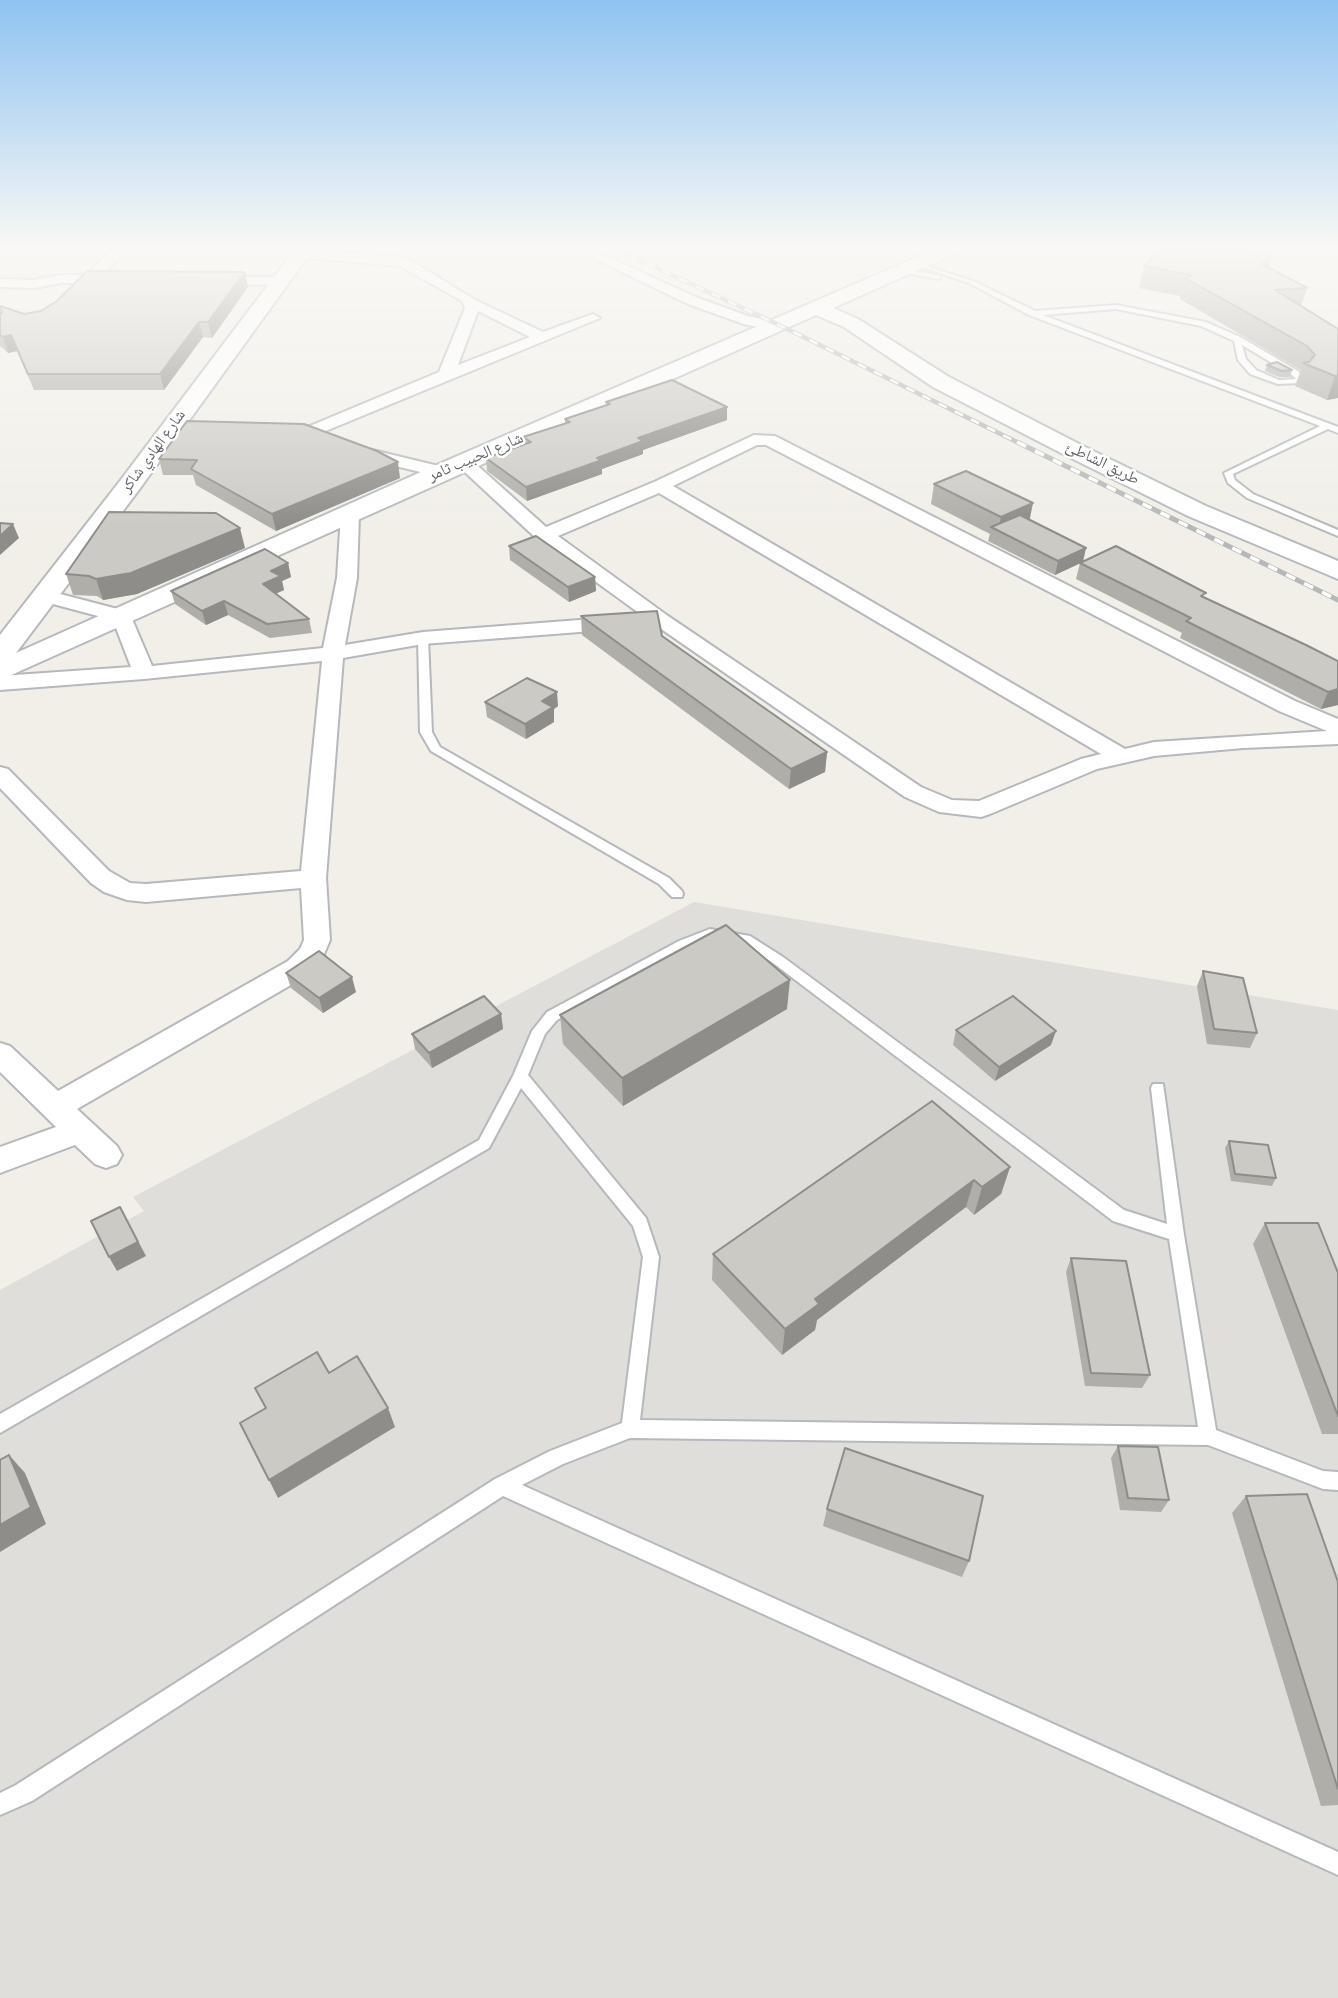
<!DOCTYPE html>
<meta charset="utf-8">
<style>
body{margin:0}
canvas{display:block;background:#f1efe8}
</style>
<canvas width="1338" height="1998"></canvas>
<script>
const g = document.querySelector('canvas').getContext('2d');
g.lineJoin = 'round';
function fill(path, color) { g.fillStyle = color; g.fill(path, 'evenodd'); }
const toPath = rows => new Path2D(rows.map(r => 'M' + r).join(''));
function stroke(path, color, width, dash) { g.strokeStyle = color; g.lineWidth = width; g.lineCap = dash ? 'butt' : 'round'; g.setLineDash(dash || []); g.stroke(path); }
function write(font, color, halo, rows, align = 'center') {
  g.font = font + ' "Source Sans 3","Noto Naskh Arabic",sans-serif'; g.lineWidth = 5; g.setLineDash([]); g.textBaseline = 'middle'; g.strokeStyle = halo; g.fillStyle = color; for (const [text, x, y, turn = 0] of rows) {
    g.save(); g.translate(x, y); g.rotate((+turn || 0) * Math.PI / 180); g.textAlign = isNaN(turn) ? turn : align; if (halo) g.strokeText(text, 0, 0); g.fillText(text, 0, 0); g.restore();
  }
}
const industrial = toPath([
 [694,902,1338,1010,1338,1998,0,1998,0,1290,144,1211,133,1197]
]);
const lane = toPath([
 [914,262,973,281,1035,311,1116,305,1206,322,1240,337,1298,371,1304,378,1299,383,1278,384,1250,374,1238,360,1234,341,1201,326,1116,309,1043,315,1338,427,1338,433,1328,429,1233,474,1235,480,1253,494,1338,530,1338,536,1247,498,1228,483,1224,473,1320,426,1029,315,969,283,914,264,914,262],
 [1242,345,1292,375,1296,379,1279,380,1256,370,1246,359,1242,345],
 [901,269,938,275,941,277,938,279,899,272,901,269],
 [423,635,428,638,432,732,440,747,669,878,682,891,683,894,682,897,672,897,659,884,431,751,420,732,418,638,423,635],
 [710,929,750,936,783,957,1124,1210,1167,1224,1151,1088,1153,1084,1163,1084,1184,1235,1216,1430,1323,1471,1338,1472,1338,1490,1323,1489,1208,1445,630,1438,563,1464,522,1485,1338,1852,1338,1875,503,1496,32,1801,0,1815,0,1793,16,1785,495,1479,550,1451,622,1423,643,1257,633,1226,521,1088,489,1148,0,1433,0,1414,479,1140,513,1076,532,1031,547,1012,679,941,710,929],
 [711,939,742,943,773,963,1113,1221,1169,1239,1198,1427,640,1420,659,1257,646,1218,528,1075,545,1034,557,1020,689,947,711,939]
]);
const street = toPath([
 [113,248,127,248,102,276,121,277,121,283,60,283,35,288,0,287,0,279,35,280,60,275,87,275,113,248],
 [572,248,589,248,698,298,748,316,777,323,779,326,772,330,744,324,688,304,572,248],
 [300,250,389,255,410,260,475,300,543,332,593,314,600,318,311,437,303,432,305,428,439,372,465,308,462,301,400,266,295,257,295,251,300,250],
 [478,311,530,337,458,365,478,311],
 [209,277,281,277,288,281,281,285,204,284,202,281,209,277],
 [754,435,775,436,1295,701,1338,719,1338,744,1243,748,1154,756,1097,769,990,814,981,817,939,812,905,797,654,624,537,539,455,463,464,458,470,459,546,527,654,482,754,435],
 [757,445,766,445,1279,711,1327,731,1154,742,1125,749,673,486,757,445],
 [659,493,1101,754,1081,759,979,801,952,800,921,787,668,616,558,536,659,493],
 [364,448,447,468,450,472,441,477,358,457,355,453,358,449,364,448],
 [350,508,359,514,357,578,345,645,423,632,619,617,626,619,629,623,626,627,619,629,423,644,343,658,326,878,330,940,321,961,308,975,77,1109,117,1146,122,1155,117,1164,106,1168,95,1164,75,1145,0,1173,0,1147,56,1127,0,1072,0,1043,10,1046,58,1091,288,961,300,949,304,940,301,888,146,902,127,900,104,892,91,883,0,788,0,767,8,769,109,871,130,883,146,884,301,871,322,661,144,679,0,690,0,676,131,667,113,620,38,600,35,596,38,592,45,590,129,612,152,666,323,648,337,578,341,514,350,508]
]);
const secondary = toPath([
 [296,248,314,248,138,491,16,653,432,467,938,248,962,248,959,252,833,308,858,319,949,377,1083,446,1206,506,1338,561,1338,579,1188,516,1067,456,933,387,844,327,816,315,0,680,0,635,120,481,296,248]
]);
const railFar1 = toPath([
 [614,248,777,324,1021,444]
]);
const rail = toPath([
 [1017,442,1338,600]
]);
const wall = toPath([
 [1145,248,1237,248,1272,255,1268,267,1307,288,1301,306,1338,329,1338,398,1327,400,1295,386,1301,370,1299,369,1180,299,1180,296,1139,288,1144,266,1157,255,1144,252],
 [245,272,248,287,212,338,203,337,164,390,34,390,17,351,8,353,0,346,0,313,24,314],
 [1267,365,1292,370,1290,377,1279,377,1265,371],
 [606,402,727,420,643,450,643,454,602,469,602,474,527,501,487,471,486,458,524,445,523,437,565,424,565,419,606,406],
 [187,421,400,478,276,531,196,485,193,475,163,475,159,459],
 [934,484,1029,520,1083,561,1205,597,1338,661,1338,705,1321,709,1180,638,1182,633,1076,579,1080,563,1055,575,988,541,990,534,931,504],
 [509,546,595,577,596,591,569,602,510,560],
 [245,548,137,594,103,600,97,596,73,595,66,574],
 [288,563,291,577,282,581,284,590,275,594,309,619,312,633,270,638,228,615,206,625,175,604,171,591],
 [581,616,827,752,825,772,789,789,582,635],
 [485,702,558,706,554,709,554,722,526,739,487,717],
 [1203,971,1257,1033,1250,1048,1207,1044,1197,986],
 [286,973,356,992,323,1013,291,988],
 [787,1009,623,1106,563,1044,560,1015],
 [501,1014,503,1029,432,1068,415,1049,412,1034],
 [956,1030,1051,1045,995,1081,953,1045],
 [1229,1141,1276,1178,1272,1186,1231,1181,1225,1148],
 [1010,1167,1001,1194,974,1215,966,1207,817,1320,815,1330,782,1355,712,1280,713,1254],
 [1265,1223,1338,1273,1338,1434,1322,1434,1253,1244],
 [1071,1258,1150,1375,1142,1388,1085,1386,1066,1272],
 [1118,1446,1169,1500,1161,1512,1120,1510,1111,1458],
 [1246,1496,1338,1582,1338,1805,1321,1806,1232,1513],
 [827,1509,969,1561,962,1577,823,1526]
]);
const shadedWall = toPath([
 [1272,255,1265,277,1262,264],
 [245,272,248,287,212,338,208,322],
 [199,322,203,337,164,390,160,374],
 [11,335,17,351,8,353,3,337],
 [1335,376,1338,376,1338,398,1327,400],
 [727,407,727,420,643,450,643,454,602,469,602,474,527,501,526,487,597,458,638,438],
 [398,462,400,478,276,531,272,514],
 [1033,503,1029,523,998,531,1001,517],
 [13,524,19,538,0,555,0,536],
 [240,528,245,548,137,594,103,600,96,579],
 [1086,548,1083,562,1055,575,1058,561],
 [288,563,291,577,282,581,284,590,266,598,263,584,271,571],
 [595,577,596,591,569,602,568,587],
 [224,601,228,615,206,625,202,611],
 [1338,689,1338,705,1321,709,1328,692],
 [557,692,558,706,554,709,554,722,526,739,525,724,542,701],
 [827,752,825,772,789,789,791,769],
 [352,977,356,992,323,1013,319,998],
 [790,980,787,1009,623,1106,622,1078],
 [501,1014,503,1029,432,1068,429,1053],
 [1056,1031,1051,1045,995,1081,999,1067],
 [1010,1167,1001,1194,974,1215,982,1187],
 [974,1180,966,1207,817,1320,815,1330,782,1355,785,1329,815,1299],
 [120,1207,146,1256,117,1271,109,1257],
 [388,1408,395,1427,278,1498,269,1480],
 [9,1455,25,1473,46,1524,0,1552,0,1525]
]);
const building = toPath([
 [1164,248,1237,248,1272,255,1262,264,1307,288,1275,290,1338,329,1338,376,1335,376,1303,363,1309,362,1315,355,1307,346,1185,278,1191,275,1144,266,1164,248],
 [87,271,245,272,208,322,199,322,160,374,28,374,11,335,3,337,0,335,0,313,2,313,0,306,24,314,41,311,57,301,87,271],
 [1277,362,1292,370,1282,371,1267,365,1277,362],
 [672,380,727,407,638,438,643,441,597,458,602,460,526,487,486,458,531,442,523,437,570,422,565,419,610,404,606,402,672,380],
 [187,421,304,424,377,451,398,462,272,514,191,469,197,460,159,459,187,421],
 [966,471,1033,503,1001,517,934,484,966,471],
 [109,512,216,513,240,528,131,573,96,579,89,576,66,574,109,512],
 [1020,515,1086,548,1058,561,991,527,1020,515],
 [0,523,13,524,0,536,0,523],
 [536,536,595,577,568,587,509,546,536,536],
 [1116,546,1206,593,1201,596,1306,645,1338,661,1338,689,1328,692,1186,621,1191,618,1080,563,1116,546],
 [265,549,288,563,271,571,281,576,263,584,309,619,267,624,224,601,202,611,171,591,265,549],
 [657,611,662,636,827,752,791,769,581,616,657,611],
 [527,678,557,692,542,701,553,707,525,724,485,702,527,678],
 [726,925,790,980,622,1078,560,1015,726,925],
 [319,951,352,977,319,998,286,973,319,951],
 [1203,971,1243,978,1257,1033,1214,1029,1203,971],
 [484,996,501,1014,429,1053,412,1034,484,996],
 [1013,996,1056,1031,999,1067,956,1030,1013,996],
 [932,1101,1010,1167,982,1187,974,1180,815,1299,819,1304,785,1329,713,1254,932,1101],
 [1229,1141,1268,1145,1276,1178,1235,1174,1229,1141],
 [120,1207,138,1242,109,1257,91,1221,120,1207],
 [1265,1223,1318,1223,1338,1273,1338,1416,1265,1223],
 [1071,1258,1126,1261,1150,1375,1091,1373,1071,1258],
 [317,1352,329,1373,357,1356,388,1408,269,1480,240,1423,266,1408,255,1388,317,1352],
 [1118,1446,1158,1447,1169,1500,1128,1498,1118,1446],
 [845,1448,983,1496,969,1561,827,1509,845,1448],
 [9,1455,31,1507,0,1525,0,1460,9,1455],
 [1307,1494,1338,1582,1338,1789,1246,1496,1307,1494]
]);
const farStreetnames = [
 ["شارع الهادي شاكر",154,452,-54],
 ["شارع الحبيب ثامر",476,458,-23],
 ["طريق الشاطئ",1102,464,26]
];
fill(industrial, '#e0deda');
stroke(lane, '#b5b8bc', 4);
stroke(street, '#b5b8bc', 4);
stroke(secondary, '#b6babf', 4);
fill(lane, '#fff');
fill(street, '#fff');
fill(secondary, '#fff');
stroke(railFar1, '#b6b7b8', 4.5);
stroke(rail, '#b6b7b8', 5);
stroke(railFar1, '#fff', 2.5, [9]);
stroke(rail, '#fff', 3.5, [10]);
fill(wall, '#afaea9');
fill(shadedWall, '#8f8d8a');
fill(building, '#cccac5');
stroke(building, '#8f8d8a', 2);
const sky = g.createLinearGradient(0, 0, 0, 527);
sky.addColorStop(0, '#8fc3f1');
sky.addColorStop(0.47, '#f9f8f5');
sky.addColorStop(1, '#f9f8f500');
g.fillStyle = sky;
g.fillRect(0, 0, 1338, 527);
write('16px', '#5f6368', '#fff', farStreetnames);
</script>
